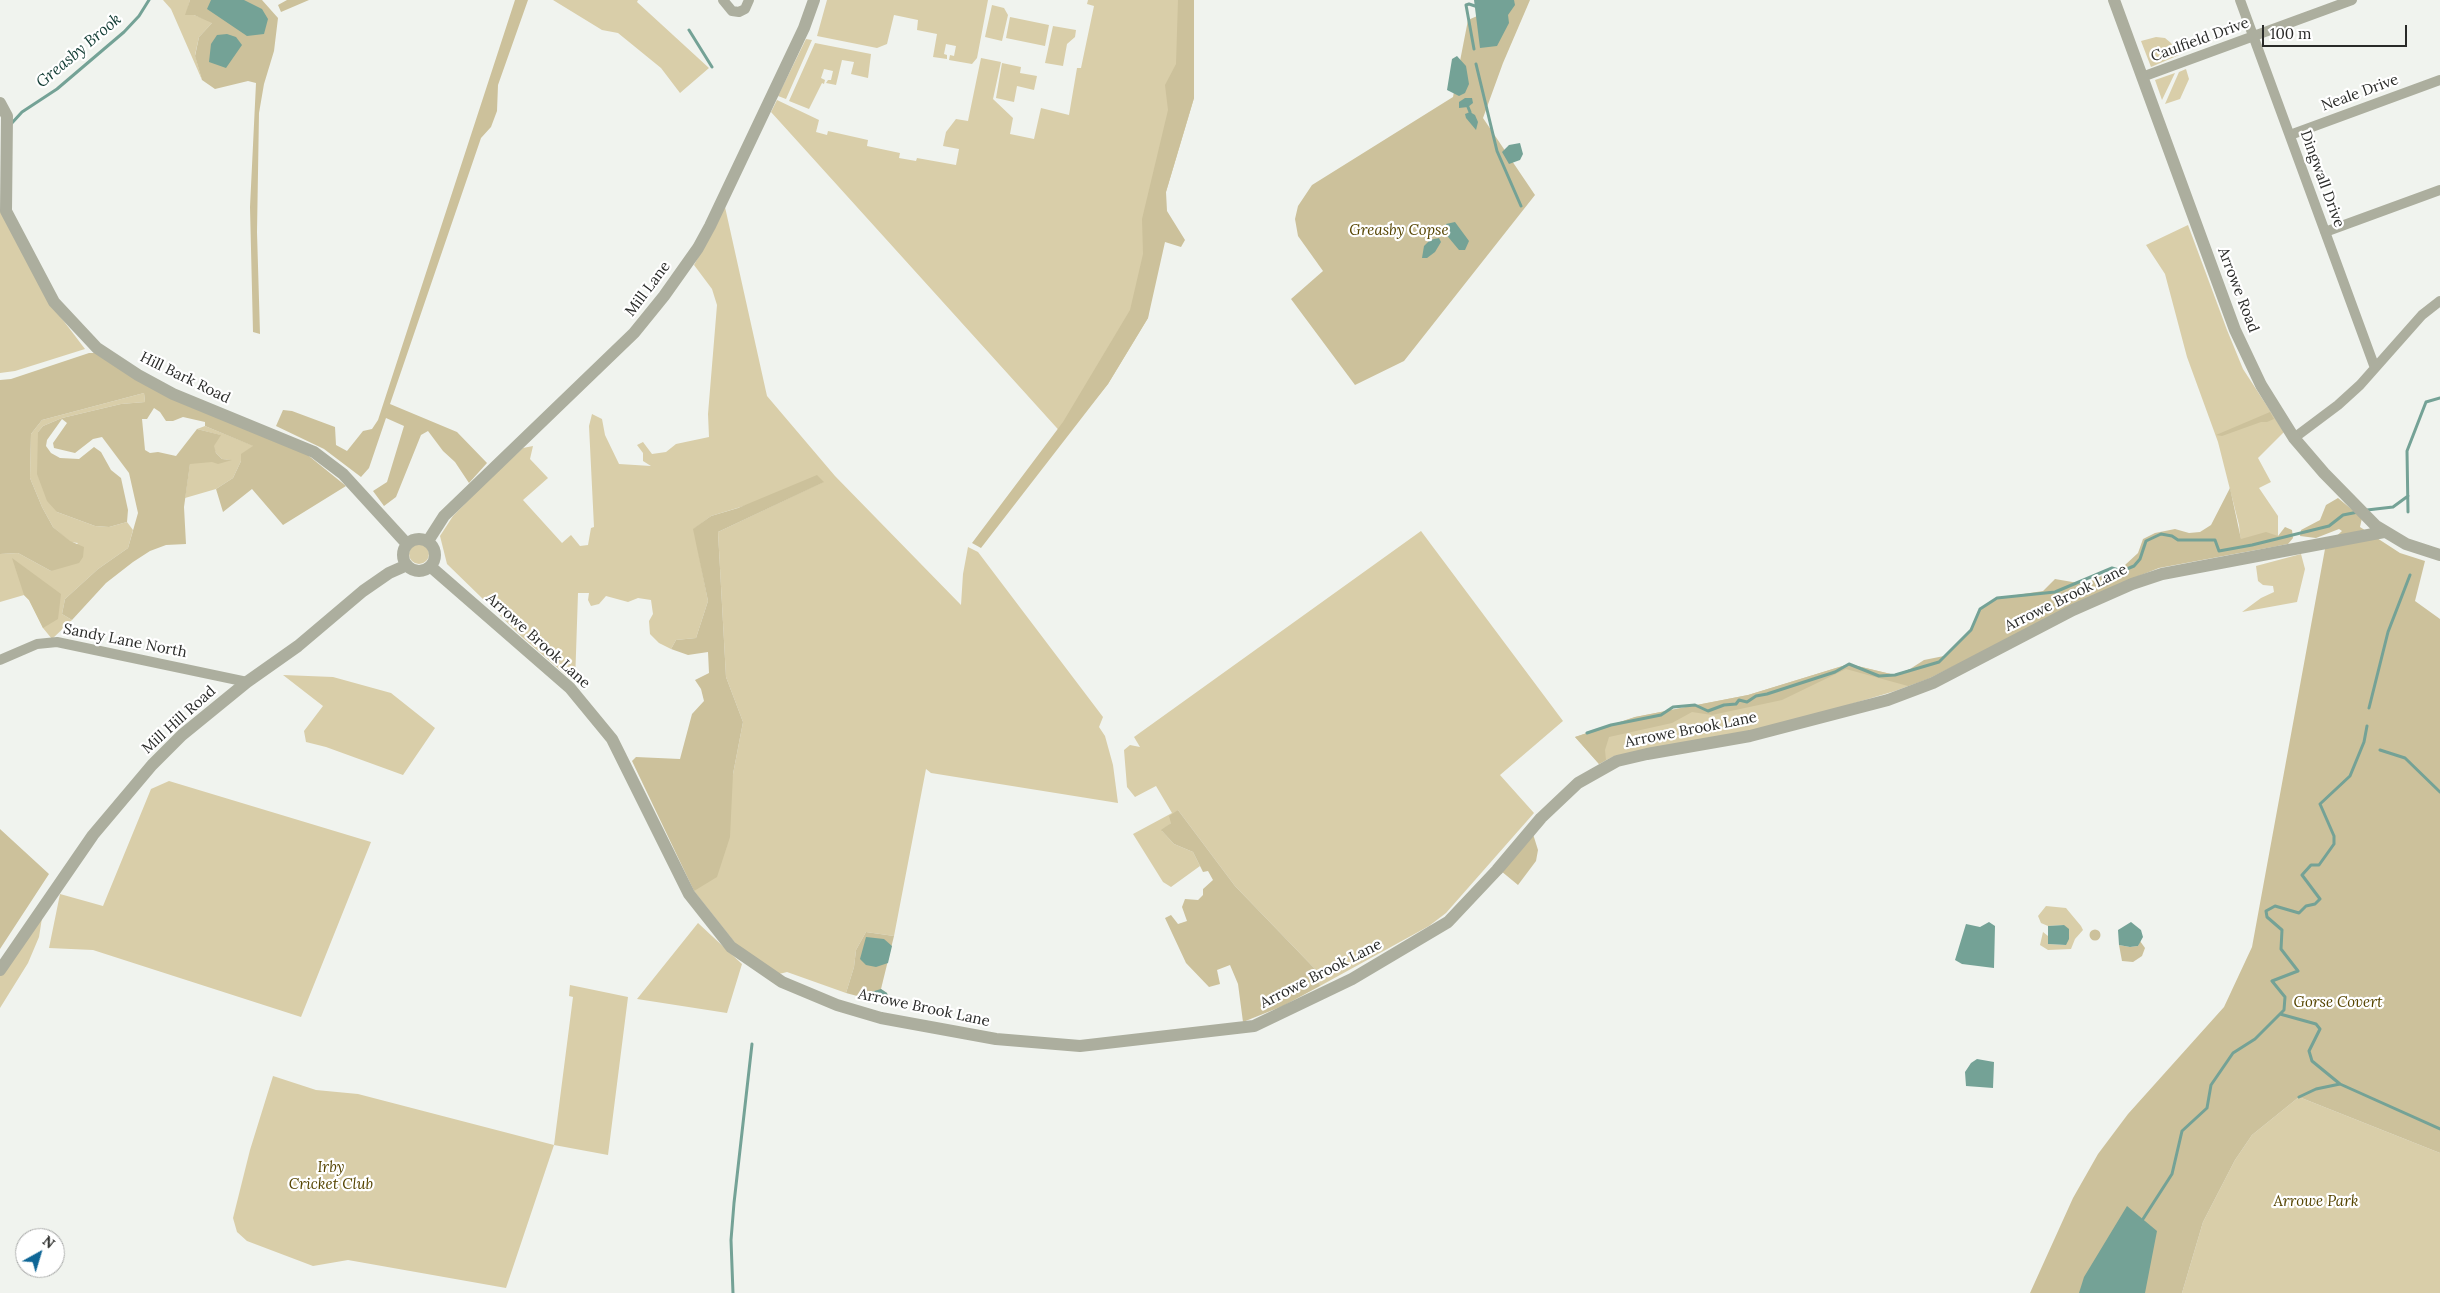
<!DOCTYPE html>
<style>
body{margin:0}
#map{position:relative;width:2440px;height:1293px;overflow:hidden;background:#f0f3ee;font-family:Lora,serif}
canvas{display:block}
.north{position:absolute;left:15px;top:1228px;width:50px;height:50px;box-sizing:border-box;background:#fff;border:1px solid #a9aaa9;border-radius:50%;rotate:39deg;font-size:14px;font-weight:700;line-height:20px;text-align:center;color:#292a28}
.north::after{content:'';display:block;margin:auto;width:18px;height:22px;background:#0e6696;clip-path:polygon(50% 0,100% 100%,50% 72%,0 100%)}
.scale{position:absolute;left:2262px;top:25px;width:145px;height:22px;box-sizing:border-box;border:2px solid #292a28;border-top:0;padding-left:6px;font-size:15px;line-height:18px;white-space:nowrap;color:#292a28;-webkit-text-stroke:4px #fff;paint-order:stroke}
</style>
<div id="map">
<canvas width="2440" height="1293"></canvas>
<div class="north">N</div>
<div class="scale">100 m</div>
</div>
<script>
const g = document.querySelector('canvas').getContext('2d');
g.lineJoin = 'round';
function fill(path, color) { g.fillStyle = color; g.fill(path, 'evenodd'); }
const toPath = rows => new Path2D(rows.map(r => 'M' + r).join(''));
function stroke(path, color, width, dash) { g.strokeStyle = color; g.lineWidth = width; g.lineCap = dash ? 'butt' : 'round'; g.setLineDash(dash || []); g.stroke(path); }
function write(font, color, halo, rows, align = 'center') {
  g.font = font + ' Lora,serif'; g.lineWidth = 4.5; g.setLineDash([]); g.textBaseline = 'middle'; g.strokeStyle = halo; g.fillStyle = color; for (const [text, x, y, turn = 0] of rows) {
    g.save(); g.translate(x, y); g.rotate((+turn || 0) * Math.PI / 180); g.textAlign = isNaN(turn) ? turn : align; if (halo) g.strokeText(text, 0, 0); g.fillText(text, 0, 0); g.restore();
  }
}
const green = toPath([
 [163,0,190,0,186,15,194,15,213,22,199,37,195,55,202,80,171,9],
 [553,0,638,0,637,2,709,68,680,93,661,68,618,33,602,30],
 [827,0,988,0,977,58,972,64,949,60,950,55,954,56,956,46,946,44,944,54,947,55,947,59,933,57,937,34,917,30,918,20,894,15,887,44,877,48,817,36],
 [1088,0,1194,0,1194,98,1157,222,1148,318,1108,384,1065,437,771,112,777,100,819,120,816,132,827,135,828,131,868,140,867,146,900,153,899,158,916,161,917,158,956,165,959,149,943,146,946,132,956,119,968,121,981,58,1001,62,993,99,1013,118,1010,134,1034,139,1041,108,1069,115,1077,68,1081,68,1094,6,1087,4],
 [992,5,1004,8,1008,15,1002,41,985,37],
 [1010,17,1049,25,1045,46,1006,38],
 [1053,26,1076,30,1075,37,1067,44,1063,66,1045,63],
 [2156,37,2165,38,2171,43,2179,55,2151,67,2141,41],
 [806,39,812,40,786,99,778,96],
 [815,43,871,54,868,78,851,74,854,62,842,60,836,85,826,83,828,80,831,80,833,71,824,69,821,78,825,80,824,84,822,83,809,109,789,101],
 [1002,63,1021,67,1020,73,1037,76,1034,90,1017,86,1014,102,996,98],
 [2186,69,2189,79,2180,99,2165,104,2179,72],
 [2175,73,2162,100,2155,80],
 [725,207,767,396,835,476,961,605,963,574,968,547,978,552,1103,717,1099,727,1105,736,1113,765,1118,803,931,773,926,769,894,936,866,932,856,950,854,967,846,993,787,972,779,974,736,944,694,891,733,774,743,722,726,677,718,532,823,482,711,516,694,529,708,601,696,638,676,640,671,649,659,643,650,634,649,621,653,614,651,600,638,598,628,602,606,596,599,604,591,606,588,600,589,593,578,593,575,683,522,637,447,564,440,536,453,516,488,480,523,448,533,446,530,459,548,478,523,500,562,543,571,535,580,546,588,545,591,528,594,527,589,426,592,414,602,419,605,435,619,464,651,466,643,461,643,453,637,445,643,442,652,454,666,452,676,444,709,437,708,414,717,305,712,289,694,265],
 [0,208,50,303,85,349,15,371,0,373],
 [2188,225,2227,330,2243,369,2284,432,2258,458,2271,482,2259,488,2278,516,2278,546,2242,552,2239,525,2218,442,2187,357,2165,274,2146,245],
 [144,393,145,402,121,404,62,418,43,426,38,432,57,512,95,526,109,527,127,522,133,530,128,548,98,569,65,599,62,614,72,620,52,639,43,628,29,600,24,595,0,602,0,554,18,553,51,571,78,543,70,542,53,527,42,507,30,478,31,434,42,420],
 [205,426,254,446,241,461,233,478,216,489,185,498,190,463,230,460,222,459,216,453,213,446,220,435,197,429],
 [1421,531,1563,721,1500,775,1534,813,1446,913,1429,926,1320,986,1318,972,1235,886,1178,810,1171,823,1162,831,1174,844,1193,852,1200,866,1171,887,1163,882,1133,834,1172,813,1156,786,1135,797,1127,787,1124,750,1130,745,1140,747,1134,737],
 '409 554a10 10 0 1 1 20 0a10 10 0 1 1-20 0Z',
 [2301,554,2305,569,2297,602,2242,612,2261,598,2274,592,2273,586,2263,585,2258,581,2256,566],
 [1849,664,1895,675,1910,669,1922,681,1895,691,1794,721,1721,737,1614,756,1599,764,1575,737,1635,717,1748,695],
 [283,675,333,677,391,693,435,728,403,775,326,747,306,742,304,731,323,706],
 [169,781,371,842,301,1017,93,950,49,948,60,894,103,906,151,789],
 [2046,906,2066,908,2081,926,2083,930,2075,939,2071,949,2048,950,2040,945,2043,932,2048,936,2048,944,2066,945,2064,925,2048,926,2041,923,2038,916],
 [40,918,42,918,39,937,28,963,0,1008,0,976],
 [698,923,742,964,727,1013,637,999],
 [570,985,628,997,608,1155,554,1145,506,1288,348,1260,313,1266,247,1241,237,1232,233,1218,250,1150,273,1076,316,1090,358,1094,554,1145,573,997,569,996],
 [2299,1097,2440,1153,2440,1293,2182,1293,2203,1222,2235,1160,2252,1135]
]);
const forest = toPath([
 [190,0,262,0,278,18,274,51,264,84,259,113,257,232,260,334,253,332,250,207,256,83,248,81,215,89,202,80,195,56,199,37,212,23,194,15,185,15],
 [287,0,309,0,281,12,278,5],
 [515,0,528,0,498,85,497,111,491,127,481,138,390,404,457,432,487,463,469,483,455,462,443,451,428,431,421,435,396,497,384,506,373,491,387,482,404,426,386,418,369,468,361,477,324,449,276,426,283,410,292,411,335,427,336,445,347,451,363,431,372,429,378,420],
 [1178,0,1194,0,1194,98,1166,192,1167,211,1185,240,1181,247,1165,242,1148,318,1108,384,981,548,972,543,1063,422,1130,310,1143,254,1142,219,1168,110,1165,85,1176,64],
 [1514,0,1530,0,1503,63,1483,118,1535,195,1404,361,1355,385,1291,299,1323,271,1298,236,1295,219,1298,206,1312,185,1453,97,1468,20],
 [89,353,96,353,304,452,346,486,283,525,252,489,223,512,216,489,233,478,241,461,241,454,253,446,205,426,205,422,183,417,173,421,166,421,160,412,154,408,147,419,142,419,145,450,150,453,158,452,176,456,197,429,221,435,214,446,216,453,222,459,232,460,218,464,212,462,190,464,184,507,186,544,166,545,150,551,133,562,106,583,72,620,62,614,65,599,98,569,128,548,138,513,129,473,102,437,93,439,75,453,54,448,53,443,67,423,62,419,47,440,46,446,51,453,60,458,79,459,94,447,101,452,111,470,121,478,128,510,127,522,109,527,95,526,57,512,47,501,37,474,38,432,43,426,62,418,121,404,145,402,144,393,42,420,31,434,30,478,42,507,53,527,70,541,84,547,83,557,79,563,51,571,18,553,0,554,0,380,11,379],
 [2270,412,2274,419,2267,422,2261,422,2222,436,2216,435],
 [817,475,824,482,718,532,726,677,743,722,733,774,730,837,717,877,694,891,632,761,636,757,680,759,692,714,704,701,701,689,695,680,709,673,708,652,688,655,671,649,676,640,696,638,708,601,693,529,711,516,738,508],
 [2230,488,2241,539,2266,532,2278,536,2285,527,2292,530,2293,538,2288,544,2159,568,2126,581,1928,679,1908,686,1846,669,1782,700,1712,715,1692,712,1672,723,1609,737,1605,750,1606,760,1599,764,1575,737,1635,717,1748,695,1849,664,1895,675,1910,669,1924,660,1944,656,1971,630,1980,609,1997,598,2043,591,2055,579,2084,584,2125,565,2138,553,2143,539,2155,533,2175,529,2189,533,2200,532,2211,525],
 [2338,498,2362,518,2360,527,2400,553,2425,561,2415,601,2440,619,2440,1153,2299,1097,2252,1135,2235,1160,2203,1222,2182,1293,2030,1293,2073,1198,2098,1154,2128,1114,2224,1007,2252,947,2325,549,2330,542,2342,531,2339,529,2316,538,2300,536,2301,530,2320,520,2326,505],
 [12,558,61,594,58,619,43,628,29,600,24,595],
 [1178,810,1235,886,1318,972,1320,986,1283,1006,1243,1022,1238,984,1230,965,1217,970,1220,984,1209,987,1186,963,1165,918,1171,915,1178,924,1187,921,1182,907,1185,899,1198,900,1203,895,1203,889,1213,880,1208,871,1203,872,1193,852,1174,844,1161,830,1171,823,1169,816],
 [0,829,49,874,0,949],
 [1533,834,1538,850,1536,861,1518,885,1501,871],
 '2089.5 935a5.5 5.5 0 1 1 11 0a5.5 5.5 0 1 1-11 0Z',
 [866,932,894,936,881,989,887,993,889,1001,883,1003,846,993,854,967,856,950],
 [2140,941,2145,948,2142,956,2133,962,2122,961,2119,945,2130,947,2138,946]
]);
const water = toPath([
 [211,0,244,0,262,9,268,19,264,34,247,36,207,9],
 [1474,0,1514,0,1515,5,1508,15,1509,23,1497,46,1480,48],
 [227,34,236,37,242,45,226,68,209,62,211,44,217,35],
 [1457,56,1466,66,1469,84,1465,93,1459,96,1447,90,1452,59],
 [1465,98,1472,98,1473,103,1468,107,1459,108,1459,102],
 [1470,112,1475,115,1478,122,1476,130,1466,118,1465,114],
 [1520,143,1523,154,1520,160,1509,164,1502,152,1509,145],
 [1455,222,1469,241,1465,250,1459,250,1444,232,1446,224],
 [1439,238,1441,242,1435,252,1427,258,1422,258,1424,246,1430,240],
 [1989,922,1995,926,1994,968,1962,964,1955,960,1966,924,1980,927],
 [2131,922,2141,930,2143,937,2138,946,2130,947,2119,945,2118,930],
 [2064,925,2069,929,2069,939,2066,945,2048,944,2048,926],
 [866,937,884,939,892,946,888,963,876,967,866,965,860,959],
 [881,989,887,993,889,1001,883,1003,858,996],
 [1977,1059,1994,1062,1993,1088,1966,1086,1965,1072,1971,1063],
 [2127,1206,2157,1231,2145,1293,2079,1293,2084,1277]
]);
const stream = toPath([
 [689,30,712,67],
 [1474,49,1466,5,1469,4,1475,6],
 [1476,64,1497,151,1521,206],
 [1468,107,1470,112],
 [11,124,22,112,57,89,124,32,139,16,149,0],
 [2367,510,2393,507,2408,496],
 [2408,512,2407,451,2426,402,2440,398],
 [2369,708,2388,632,2410,575],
 [1587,733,1611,725,1661,715,1673,707,1695,705,1708,711,1724,705,1736,704,1739,700,1747,702,1756,696,1767,694,1835,672,1849,664,1879,676,1895,675,1939,662,1971,630,1980,609,1997,598,2055,592,2112,568,2122,571,2134,566,2140,559,2146,541,2161,534,2172,536,2178,540,2215,540,2219,551,2252,545,2329,526,2343,515,2358,512],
 [2380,750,2405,758,2440,792],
 [2280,1014,2316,1024,2320,1029,2309,1051,2312,1061,2340,1084,2440,1129],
 [2299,1097,2316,1089,2340,1084],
 [2143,1219,2172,1174,2182,1131,2207,1108,2211,1085,2233,1053,2255,1039,2284,1010,2285,997,2272,981,2298,971,2281,949,2282,930,2267,917,2266,911,2275,906,2299,913,2306,906,2315,904,2320,899,2302,875,2311,865,2319,865,2334,844,2334,836,2320,804,2350,776,2364,742,2367,726],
 [733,1293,731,1240,734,1203,752,1044]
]);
const minor = toPath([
 [723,0,732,11,739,12,745,9,749,0],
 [2240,0,2375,368],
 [2142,77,2352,0],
 [2290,135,2440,80],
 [2325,232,2440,190],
 [2294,438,2338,405,2360,385,2422,315,2440,301],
 [0,660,37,644,57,642,247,682]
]);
const tertiary = toPath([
 [2114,0,2235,330,2261,385,2294,438,2324,473,2376,526,2406,544,2440,555],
 [0,103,7,116,6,211,54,302,97,348,138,375,173,394,314,452,343,474,407,544],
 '403 555a16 16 0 1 1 32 0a16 16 0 1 1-32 0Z',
 [428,541,444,516,634,333,664,296,698,248,710,226,804,28,814,0],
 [431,567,570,688,612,739,689,894,731,947,782,982,837,1005,881,1018,996,1039,1080,1046,1254,1026,1352,979,1448,922,1497,870,1541,818,1578,783,1617,761,1647,754,1750,736,1888,700,1933,683,2073,610,2132,584,2162,574,2384,532],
 [0,970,93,835,152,765,182,735,247,682,298,646,363,591,389,573,407,565]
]);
const streetNames = [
 ["Caulfield Drive",2200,40,-20],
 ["Neale Drive",2360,93,-20],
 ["Dingwall Drive",2322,179,70],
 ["Mill Lane",648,289,-53],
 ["Arrowe Road",2238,290,69],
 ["Hill Bark Road",185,378,26],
 ["Arrowe Brook Lane",2066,598,-26],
 ["Sandy Lane North",125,641,11],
 ["Arrowe Brook Lane",538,641,42],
 ["Mill Hill Road",179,720,-42],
 ["Arrowe Brook Lane",1691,730,-11],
 ["Arrowe Brook Lane",1321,974,-27],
 ["Arrowe Brook Lane",924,1008,12]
];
const parkNames = [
 ["Greasby Copse",1399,231],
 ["Gorse Covert",2338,1003],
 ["Irby",331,1168],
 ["Cricket Club",331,1185],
 ["Arrowe Park",2316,1202]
];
const waterNames = [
 ["Greasby Brook",79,51,-40]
];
fill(green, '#d9cea9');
fill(forest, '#ccc19b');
fill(water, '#74a296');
stroke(stream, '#74a296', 3);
stroke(minor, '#acae9e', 10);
stroke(tertiary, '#acae9e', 12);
write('15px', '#292a28', '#fff', streetNames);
write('italic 15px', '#540', '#fff', parkNames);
write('italic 16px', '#0f3a32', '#fff', waterNames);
</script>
